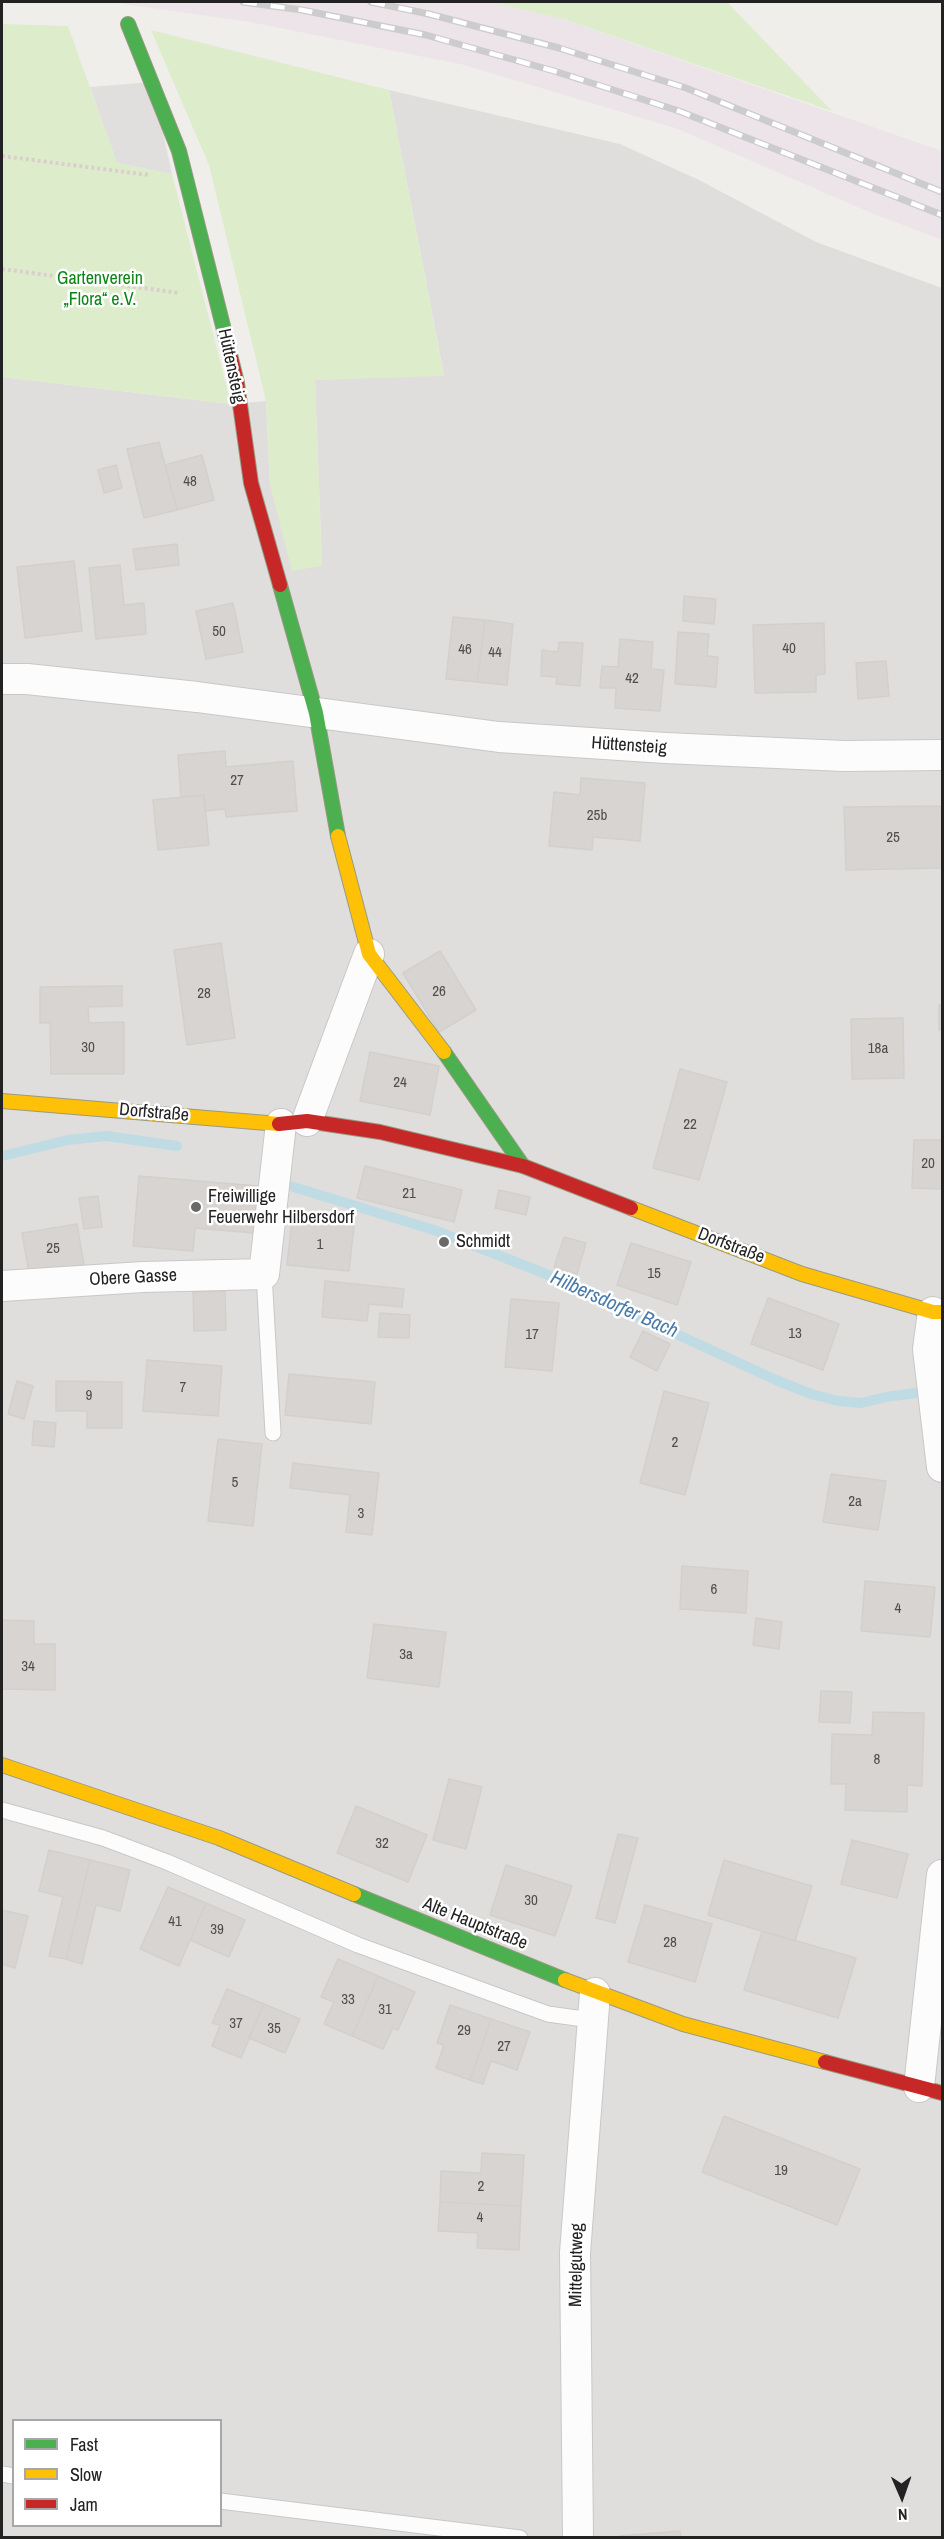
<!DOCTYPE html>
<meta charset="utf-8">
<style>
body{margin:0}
#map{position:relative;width:944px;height:2539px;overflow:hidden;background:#f0eeeb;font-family:"Archivo Narrow",sans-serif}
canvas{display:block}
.frame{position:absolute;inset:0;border:3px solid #222;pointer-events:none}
.legend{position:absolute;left:12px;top:2419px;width:210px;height:108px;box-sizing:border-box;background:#fff;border:2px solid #a7a7a7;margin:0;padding:8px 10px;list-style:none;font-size:18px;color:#222}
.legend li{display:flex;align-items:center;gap:12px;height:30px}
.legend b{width:30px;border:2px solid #a7a7a7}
.north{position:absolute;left:872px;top:2467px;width:60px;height:60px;-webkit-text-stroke:4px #fff;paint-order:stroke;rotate:178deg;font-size:16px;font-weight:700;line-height:24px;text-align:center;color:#222}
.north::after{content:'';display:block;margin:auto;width:21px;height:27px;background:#222;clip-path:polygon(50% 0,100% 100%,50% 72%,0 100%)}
</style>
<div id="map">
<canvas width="944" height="2539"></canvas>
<div class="frame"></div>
<ul class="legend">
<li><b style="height:8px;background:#4caf50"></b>Fast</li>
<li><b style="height:8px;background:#ffc107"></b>Slow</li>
<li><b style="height:8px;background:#c62828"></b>Jam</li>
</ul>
<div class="north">N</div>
</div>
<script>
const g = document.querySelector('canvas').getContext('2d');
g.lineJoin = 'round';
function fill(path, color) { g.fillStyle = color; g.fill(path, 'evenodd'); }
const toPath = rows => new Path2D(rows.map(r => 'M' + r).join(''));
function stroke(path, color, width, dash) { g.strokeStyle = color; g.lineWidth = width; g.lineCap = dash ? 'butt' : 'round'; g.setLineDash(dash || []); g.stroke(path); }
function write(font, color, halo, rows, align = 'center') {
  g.font = font + ' "Archivo Narrow",sans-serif'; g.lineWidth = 5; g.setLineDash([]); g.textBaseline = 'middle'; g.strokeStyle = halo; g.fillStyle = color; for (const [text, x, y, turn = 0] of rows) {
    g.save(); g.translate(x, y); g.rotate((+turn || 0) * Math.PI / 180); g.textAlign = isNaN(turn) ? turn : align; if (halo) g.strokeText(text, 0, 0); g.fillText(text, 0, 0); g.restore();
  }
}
const residential = toPath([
 [389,90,620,144,699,180,816,242,942,288,942,2537,2,2538,2,377,231,404,266,401,270,485,322,566,315,380,444,375],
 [14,2420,220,2420,220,2526,14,2526]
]);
const industrial = toPath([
 [108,2,491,2,563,19,942,151,942,240,869,212,678,129,464,65,250,22]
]);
const grass = toPath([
 [491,2,727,2,832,111,563,19],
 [2,24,68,26,117,163,172,174,231,404,2,377],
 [151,30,389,90,444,376,315,380,322,566,292,571,270,485,266,401,209,165]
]);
const parking = toPath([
 [152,82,172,174,117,163,90,87]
]);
const stream = toPath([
 [2,1156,68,1140,106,1136,177,1146],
 [287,1185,434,1230,546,1274,776,1380,811,1394,838,1401,861,1403,886,1397,930,1391]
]);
const building = toPath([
 [159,442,177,510,144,518,127,449,159,442],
 [202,455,214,500,177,510,165,465,202,455],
 [116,465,122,488,104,493,98,470,116,465],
 [177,544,179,565,136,570,133,549,177,544],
 [74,561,82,631,25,638,17,567,74,561],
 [120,565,124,605,144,603,146,634,96,639,89,568,120,565],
 [684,596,716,599,714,624,683,621,684,596],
 [233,603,243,652,206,659,196,611,233,603],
 [453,617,485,620,477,682,446,679,453,617],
 [485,620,513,624,507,685,477,682,485,620],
 [824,623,825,674,816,675,816,692,755,693,753,625,824,623],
 [678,632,709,634,707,656,718,657,716,687,675,684,678,632],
 [620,639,653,642,651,669,664,670,660,711,615,708,616,688,600,688,602,666,618,667,620,639],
 [559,642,583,643,580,686,556,684,557,677,541,676,542,650,558,652,559,642],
 [886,661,889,696,858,699,856,663,886,661],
 [225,751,226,767,293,761,297,811,226,817,225,809,205,811,204,795,181,797,178,755,225,751],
 [581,778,645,783,640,841,593,837,592,850,549,846,554,792,580,795,581,778],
 [204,795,209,845,158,850,153,800,204,795],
 [941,806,942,868,846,870,844,807,941,806],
 [221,943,235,1038,187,1045,174,950,221,943],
 [440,951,476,1010,439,1032,403,973,440,951],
 [122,986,122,1006,88,1007,89,1023,124,1022,124,1074,51,1074,50,1023,40,1023,40,987,122,986],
 [939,1005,942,1005,942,1030,939,1030,939,1005],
 [903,1018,904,1078,852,1079,851,1019,903,1018],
 [370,1052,439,1066,430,1115,360,1101,370,1052],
 [680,1069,727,1082,699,1180,653,1168,680,1069],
 [914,1140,942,1140,942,1189,912,1188,914,1140],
 [365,1166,462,1190,454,1222,357,1198,365,1166],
 [139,1176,258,1186,254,1233,195,1228,193,1251,133,1246,139,1176],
 [499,1190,530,1197,526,1215,495,1208,499,1190],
 [98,1196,102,1227,84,1229,79,1198,98,1196],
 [292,1219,354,1226,349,1271,287,1265,292,1219],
 [77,1224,84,1265,29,1273,22,1233,77,1224],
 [564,1237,586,1243,577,1274,554,1267,564,1237],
 [631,1243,691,1262,677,1305,617,1285,631,1243],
 [325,1281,404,1289,402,1307,369,1304,367,1321,322,1317,325,1281],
 [225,1291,226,1330,194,1331,193,1292,225,1291],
 [768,1298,839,1324,823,1370,751,1344,768,1298],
 [511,1299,559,1303,552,1371,505,1367,511,1299],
 [380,1313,410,1315,409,1338,378,1337,380,1313],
 [643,1331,670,1344,657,1371,630,1357,643,1331],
 [147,1360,222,1366,218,1416,143,1411,147,1360],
 [289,1374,375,1382,371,1424,285,1415,289,1374],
 [17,1381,33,1386,24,1419,8,1414,17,1381],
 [56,1381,122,1382,122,1428,87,1428,87,1411,56,1411,56,1381],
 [664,1391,709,1403,685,1495,640,1483,664,1391],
 [34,1421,56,1423,54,1447,32,1445,34,1421],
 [218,1439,262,1444,253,1526,208,1521,218,1439],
 [293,1463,379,1473,372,1535,346,1532,350,1495,290,1488,293,1463],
 [831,1474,886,1481,878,1530,823,1522,831,1474],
 [682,1566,748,1571,746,1613,680,1609,682,1566],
 [865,1581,935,1587,930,1637,861,1631,865,1581],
 [756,1618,782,1622,779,1649,753,1645,756,1618],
 [2,1620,34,1621,34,1644,55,1644,55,1690,2,1689,2,1620],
 [374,1624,446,1632,439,1687,367,1678,374,1624],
 [821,1691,852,1692,850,1723,819,1722,821,1691],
 [873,1712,924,1713,922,1786,907,1785,907,1812,845,1810,846,1784,831,1784,832,1734,872,1735,873,1712],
 [449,1779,482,1787,466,1849,433,1840,449,1779],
 [356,1806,427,1835,408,1882,337,1853,356,1806],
 [618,1834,638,1838,615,1923,596,1918,618,1834],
 [852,1840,908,1854,897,1898,841,1884,852,1840],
 [49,1850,90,1860,66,1959,49,1956,63,1897,39,1891,49,1850],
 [90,1860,130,1870,120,1911,96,1905,82,1964,66,1959,90,1860],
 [724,1860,812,1886,795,1941,708,1915,724,1860],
 [506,1865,572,1886,555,1936,490,1915,506,1865],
 [168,1887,206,1903,179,1966,140,1949,168,1887],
 [206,1903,245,1920,229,1957,190,1940,206,1903],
 [645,1905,712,1924,695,1982,628,1962,645,1905],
 [2,1910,28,1916,15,1968,2,1964,2,1910],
 [762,1931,856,1958,838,2018,744,1990,762,1931],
 [338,1959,378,1976,352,2036,324,2024,334,2002,321,1997,338,1959],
 [378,1976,415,1992,398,2030,393,2028,383,2049,352,2036,378,1976],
 [227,1989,264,2004,241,2058,212,2046,220,2025,212,2023,227,1989],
 [264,2004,300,2019,285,2053,249,2038,264,2004],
 [450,2005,491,2019,470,2080,436,2068,444,2045,437,2043,450,2005],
 [491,2019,530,2032,517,2070,491,2061,483,2084,470,2080,491,2019],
 [724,2116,860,2169,837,2225,702,2172,724,2116],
 [482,2153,524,2155,521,2206,440,2202,441,2171,481,2173,482,2153],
 [440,2202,521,2206,519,2250,477,2248,478,2233,438,2231,440,2202],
 [680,2531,681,2538,619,2538,619,2536,680,2531]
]);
const path = toPath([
 [2,156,149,175],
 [2,269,180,293]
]);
const lane = toPath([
 [264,1274,273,1433],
 [2,1810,103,1838,167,1862,358,1945,548,2014,591,2020],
 [2,2474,14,2476],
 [220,2501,520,2538]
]);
const street = toPath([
 [2,679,27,679,197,697,499,737,665,748,844,756,942,755],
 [307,1121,369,954],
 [2,1286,143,1277,264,1274,281,1124],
 [933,1312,928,1349,942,1467],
 [919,2087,942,1875],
 [578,2538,575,2253,595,1993]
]);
const fast = toPath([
 [128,24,179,151,225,334],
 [280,585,316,713,338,836],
 [444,1052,523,1166],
 [354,1894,565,1980]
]);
const slow = toPath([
 [338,836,369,954,444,1052],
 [2,1101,279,1124],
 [631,1208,802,1274,933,1312,942,1312],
 [2,1765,219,1838,354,1894],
 [565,1980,683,2024,825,2062]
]);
const jam = toPath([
 [225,334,237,383,251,483,280,585],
 [279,1124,307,1121,380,1132,523,1166,631,1208],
 [825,2062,942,2093]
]);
const rail = toPath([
 [243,2,302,10,426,35,554,71,679,111,942,215],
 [371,2,429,14,559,48,686,88,942,192]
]);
const markers = [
 [196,1207,6,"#6a6968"],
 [444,1242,6,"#6a6968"]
];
const numberNames = [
 ["48",190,482],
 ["50",219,632],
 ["40",789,649],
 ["46",465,650],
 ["44",495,653],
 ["42",632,679],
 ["27",237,781],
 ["25b",597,816],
 ["25",893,838],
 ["26",439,992],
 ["28",204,994],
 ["30",88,1048],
 ["18a",878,1049],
 ["24",400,1083],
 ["22",690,1125],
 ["20",928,1164],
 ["21",409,1194],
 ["1",320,1245],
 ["25",53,1249],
 ["15",654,1274],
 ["13",795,1334],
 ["17",532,1335],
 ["7",183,1388],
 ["9",89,1396],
 ["2",675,1443],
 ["5",235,1483],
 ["2a",855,1502],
 ["3",361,1514],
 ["6",714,1590],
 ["4",898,1609],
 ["3a",406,1655],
 ["34",28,1667],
 ["8",877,1760],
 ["32",382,1844],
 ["30",531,1901],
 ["41",175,1922],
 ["39",217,1930],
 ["28",670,1943],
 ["33",348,2000],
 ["31",385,2010],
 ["37",236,2024],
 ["35",274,2029],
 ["29",464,2031],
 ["27",504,2047],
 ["19",781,2171],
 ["2",481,2187],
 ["4",480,2218]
];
const parkNames = [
 ["Gartenverein",100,279],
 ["„Flora“ e.V.",100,300]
];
const streetNames = [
 ["Hüttensteig",231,366,78],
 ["Hüttensteig",629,746,4],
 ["Dorfstraße",154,1113,5],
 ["Dorfstraße",731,1246,21],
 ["Obere Gasse",133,1278,-3],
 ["Alte Hauptstraße",475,1924,22],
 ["Mittelgutweg",577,2265,-89]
];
const poiNames = [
 ["Freiwillige",208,1197],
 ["Feuerwehr Hilbersdorf",208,1218],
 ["Schmidt",456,1242]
];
const waterNames = [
 ["Hilbersdorfer Bach",614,1305,24]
];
fill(residential, '#dfdedc');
fill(industrial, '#ede4e9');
fill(grass, '#ddeccb');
fill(parking, '#e0dfde');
stroke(stream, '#bfdbe3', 10);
fill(building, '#d7d4d2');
stroke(building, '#d3d0cc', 1.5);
stroke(lane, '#c9c8c7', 17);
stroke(street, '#c9c8c7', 32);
stroke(fast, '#999a82', 16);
stroke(slow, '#999a82', 16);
stroke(jam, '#999a82', 16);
stroke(path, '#dccecd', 4, [3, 3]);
stroke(lane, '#fdfcfc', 15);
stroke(street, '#fdfcfc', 30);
stroke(fast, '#4caf50', 14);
stroke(slow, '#ffc107', 14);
stroke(jam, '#c62828', 14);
stroke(rail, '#ccc', 7);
stroke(rail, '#fff', 4.5, [14]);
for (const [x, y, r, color] of markers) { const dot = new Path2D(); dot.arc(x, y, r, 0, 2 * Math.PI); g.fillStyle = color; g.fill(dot); stroke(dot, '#fff', 2); }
write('15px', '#4f4e4e', null, numberNames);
write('18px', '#0c8416', '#fff', parkNames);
write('18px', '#222', '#fff', streetNames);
write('18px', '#222', '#fff', poiNames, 'left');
write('italic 20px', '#4a7aab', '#fff', waterNames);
</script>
